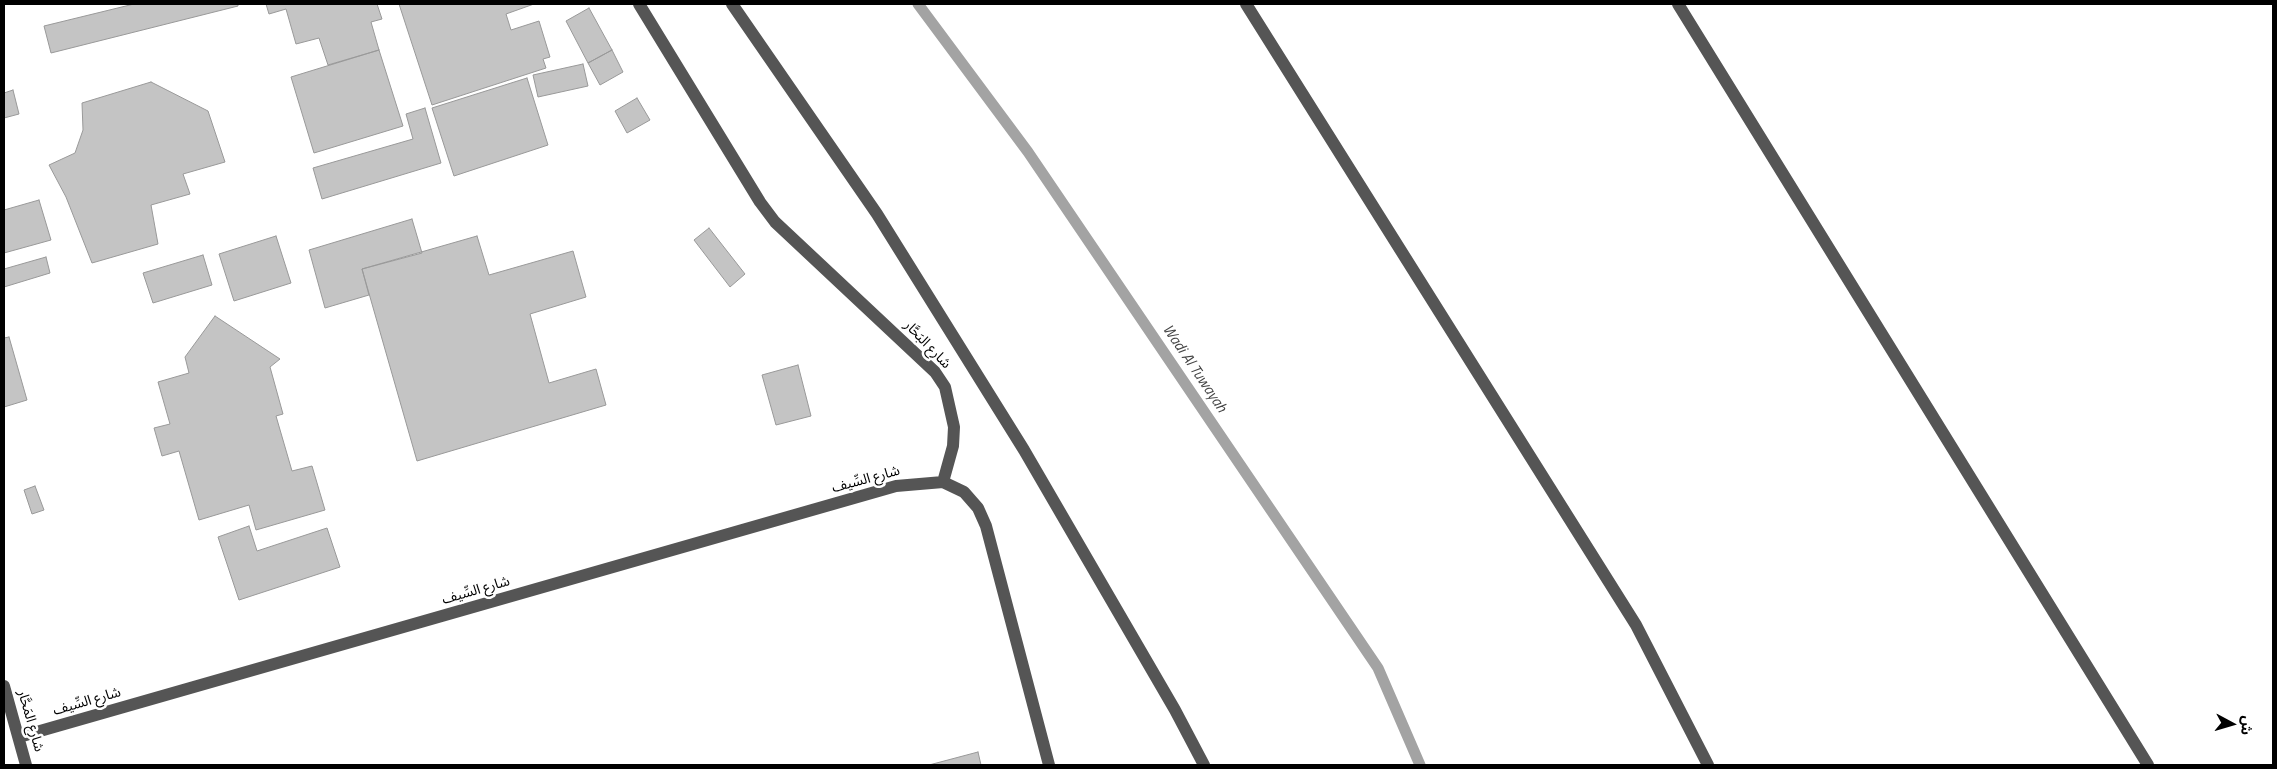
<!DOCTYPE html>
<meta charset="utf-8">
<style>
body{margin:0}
#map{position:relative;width:2277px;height:769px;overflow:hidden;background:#fff;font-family:"Titillium Web","Noto Sans Arabic",sans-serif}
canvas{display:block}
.frame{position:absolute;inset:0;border:5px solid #000;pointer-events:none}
.north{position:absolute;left:2207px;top:699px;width:50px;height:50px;-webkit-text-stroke:4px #fff;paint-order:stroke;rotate:96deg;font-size:14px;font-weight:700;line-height:20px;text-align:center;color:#000}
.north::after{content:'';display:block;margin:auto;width:18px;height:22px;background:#000;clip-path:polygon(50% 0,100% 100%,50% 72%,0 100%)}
</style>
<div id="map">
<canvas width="2277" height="769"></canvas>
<div class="frame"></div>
<div class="north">ش</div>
</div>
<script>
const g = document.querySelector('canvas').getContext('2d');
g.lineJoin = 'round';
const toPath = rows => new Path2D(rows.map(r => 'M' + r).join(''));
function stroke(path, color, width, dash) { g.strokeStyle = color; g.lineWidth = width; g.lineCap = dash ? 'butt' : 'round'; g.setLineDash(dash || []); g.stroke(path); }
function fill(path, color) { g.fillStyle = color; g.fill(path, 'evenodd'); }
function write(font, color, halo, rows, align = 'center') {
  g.font = font + ' "Titillium Web","Noto Sans Arabic",sans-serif'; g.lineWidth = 5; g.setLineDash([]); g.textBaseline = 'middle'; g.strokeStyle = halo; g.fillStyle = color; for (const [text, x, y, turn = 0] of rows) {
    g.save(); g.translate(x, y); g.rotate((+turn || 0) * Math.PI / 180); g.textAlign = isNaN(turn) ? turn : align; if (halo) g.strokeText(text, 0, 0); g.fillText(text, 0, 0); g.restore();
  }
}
const stream = toPath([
 [918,4,1028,152,1378,668,1420,765]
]);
const building = toPath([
 [134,4,238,4,238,6,51,53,44,26,134,4],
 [266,4,377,4,382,19,371,22,379,50,328,65,319,38,296,44,286,9,269,14,266,4],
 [399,4,534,4,506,14,511,30,539,21,550,57,543,59,546,68,432,105,399,4],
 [589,8,612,50,588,63,566,21,589,8],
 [379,50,403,126,314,153,291,77,379,50],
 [612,50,623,72,600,85,588,63,612,50],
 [583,64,588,86,538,97,533,75,583,64],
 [527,78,548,145,454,176,432,108,527,78],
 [151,82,208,111,225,162,183,174,190,194,151,205,158,244,92,263,66,197,49,165,75,153,83,130,82,103,151,82],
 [13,90,19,114,4,118,4,93,13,90],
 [637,98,650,120,627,133,615,111,637,98],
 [425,108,441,163,322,199,313,168,413,139,406,114,425,108],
 [39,200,51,240,4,253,4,210,39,200],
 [412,219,422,253,362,269,369,295,325,308,309,250,412,219],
 [709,228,745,274,730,287,694,240,709,228],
 [276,236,291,283,234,301,219,254,276,236],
 [477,236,489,275,573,251,586,297,530,314,549,383,596,369,606,405,417,461,362,269,477,236],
 [203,255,212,285,153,303,143,273,203,255],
 [46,257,50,273,4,287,4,269,46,257],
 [215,316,280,359,270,367,283,414,276,416,292,471,312,466,325,510,256,530,249,505,199,520,179,451,162,456,154,428,170,424,158,382,189,373,185,357,215,316],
 [9,337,27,400,4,407,4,338,9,337],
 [798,365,811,416,776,425,762,375,798,365],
 [35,486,44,510,32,514,24,490,35,486],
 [249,526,257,551,327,528,340,567,239,600,218,537,249,526],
 [978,752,981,765,929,765,978,752]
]);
const minor = toPath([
 [639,4,760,202,775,222,935,372,945,387,954,427,953,446,943,482],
 [732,4,877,214,1024,450,1175,710,1204,765],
 [1246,4,1636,625,1708,765],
 [1678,4,2148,765],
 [4,686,26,765],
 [19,737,896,486,943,482,964,492,978,508,986,526,1049,765]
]);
const streetNames = [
 ["شارع البَحَّار",927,345,46],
 ["شارع السِّيف",866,480,-15],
 ["شارع السِّيف",476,591,-16],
 ["شارع السِّيف",87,702,-16],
 ["شارع المَحَّار",30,721,74]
];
const waterNames = [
 ["Wadi Al Tuwayah",1194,369,56]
];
stroke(stream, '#a3a3a3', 11);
fill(building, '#c4c4c4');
stroke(building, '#999', 1);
stroke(minor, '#555', 12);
write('14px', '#000', '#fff', streetNames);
write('italic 15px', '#444', '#fff', waterNames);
</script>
